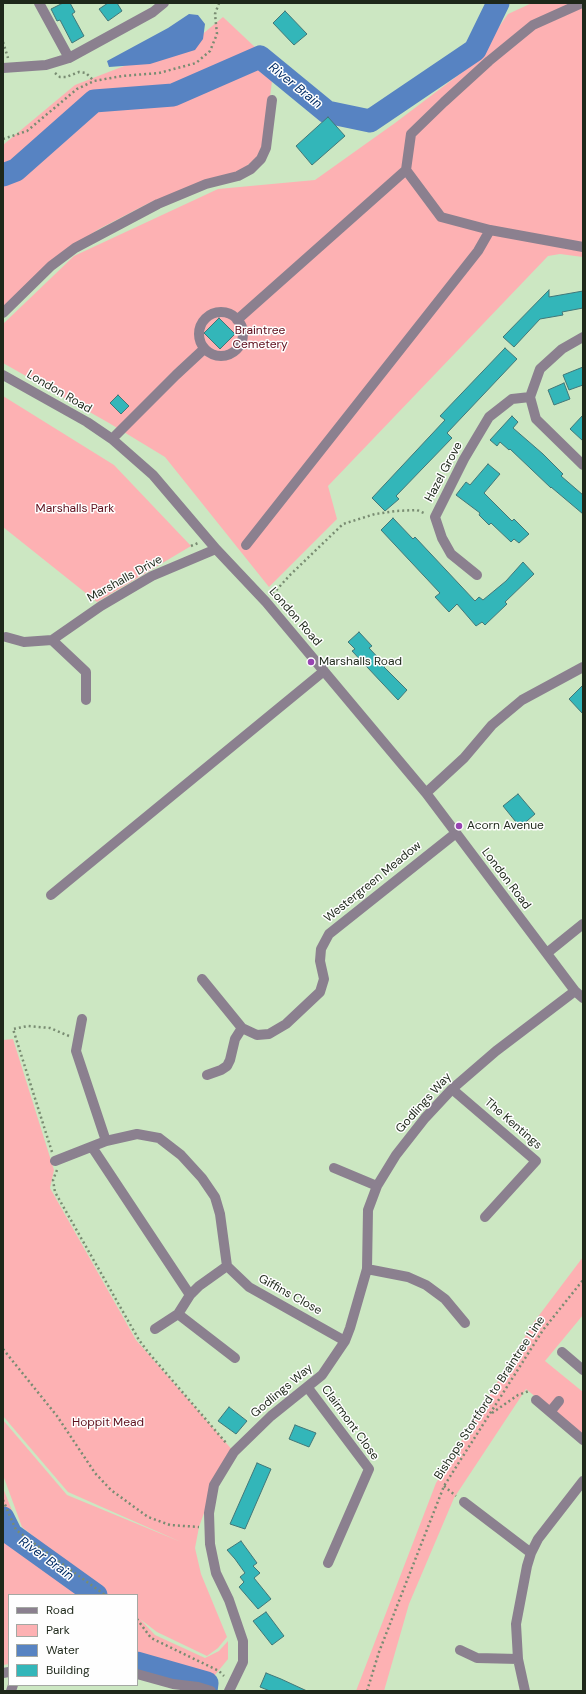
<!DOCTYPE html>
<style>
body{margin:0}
#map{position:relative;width:586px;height:1694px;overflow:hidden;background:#cce7c2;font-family:"DM Sans",sans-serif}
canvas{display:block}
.frame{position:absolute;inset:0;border:4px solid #1e281a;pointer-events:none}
.legend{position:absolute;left:8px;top:1594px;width:130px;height:92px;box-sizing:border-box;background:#fefefe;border:1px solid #a4a8a3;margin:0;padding:5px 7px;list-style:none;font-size:12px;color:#1e281a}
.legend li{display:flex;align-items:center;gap:8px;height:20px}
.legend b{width:20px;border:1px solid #a4a8a3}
</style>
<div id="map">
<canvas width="586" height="1694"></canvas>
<div class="frame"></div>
<ul class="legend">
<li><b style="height:5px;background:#8b808f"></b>Road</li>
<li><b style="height:11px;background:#fdb1b3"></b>Park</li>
<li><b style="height:11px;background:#5783c2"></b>Water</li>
<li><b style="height:11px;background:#33b6b9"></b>Building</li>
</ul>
</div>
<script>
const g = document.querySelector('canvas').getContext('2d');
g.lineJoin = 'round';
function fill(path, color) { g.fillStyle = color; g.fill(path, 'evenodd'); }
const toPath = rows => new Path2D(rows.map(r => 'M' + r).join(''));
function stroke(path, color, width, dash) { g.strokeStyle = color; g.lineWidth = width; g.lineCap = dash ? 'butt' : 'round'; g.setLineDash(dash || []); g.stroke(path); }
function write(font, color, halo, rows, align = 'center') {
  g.font = font + ' "DM Sans",sans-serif'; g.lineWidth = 3; g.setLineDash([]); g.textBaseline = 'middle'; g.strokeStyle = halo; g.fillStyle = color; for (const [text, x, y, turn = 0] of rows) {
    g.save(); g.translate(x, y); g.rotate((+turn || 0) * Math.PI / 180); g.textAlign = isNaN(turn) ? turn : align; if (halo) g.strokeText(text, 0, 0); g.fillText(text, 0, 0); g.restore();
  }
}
const green = toPath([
 [532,3,583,3,583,257,560,254,548,256,328,486,337,519,269,587,165,457,109,423,3,363,3,324,74,256,218,189,315,180,395,123,473,64,508,14],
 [223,17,274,65,267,121,260,155,238,173,151,202,99,229,49,262,3,307,3,145,75,85,199,37],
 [3,396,114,465,191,546,97,602,3,527],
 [13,1039,54,1170,50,1188,136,1340,234,1452,214,1485,199,1527,195,1548,201,1574,227,1637,218,1648,207,1656,157,1632,140,1619,155,1635,205,1658,219,1651,228,1641,228,1659,215,1675,210,1678,138,1657,137,1595,101,1595,13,1530,3,1509,3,1488,19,1528,59,1557,22,1527,3,1475,3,1420,67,1495,181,1542,68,1492,3,1416,3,1040],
 [583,1257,583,1315,545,1361,583,1392,583,1436,526,1389,454,1498,409,1604,384,1691,356,1691,436,1483,534,1322],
 [3,1525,8,1535,90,1595,9,1595,9,1664,3,1665]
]);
const water = toPath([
 [189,14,198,15,205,24,203,39,195,50,150,64,109,67,107,61,168,28]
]);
const river = toPath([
 [3,175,16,170,94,101,173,95,260,57,327,112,370,121,475,50,498,3],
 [3,1518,11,1534,96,1595],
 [137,1663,207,1683,206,1691]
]);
const building = toPath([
 [63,3,70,3,75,12,72,14,84,36,72,43,60,20,57,21,51,9,63,3],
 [108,3,117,3,122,11,108,21,99,9,108,3],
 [285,11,307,34,294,45,273,23,285,11],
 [328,117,345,136,312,165,296,146,328,117],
 [549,290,549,297,583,291,583,308,562,312,563,315,540,319,514,347,503,337,549,290],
 [219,318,235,334,220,349,204,333,219,318],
 [505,348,517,359,447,433,452,438,396,496,399,499,385,511,372,498,445,420,440,416,505,348],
 [583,367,583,385,569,390,563,375,583,367],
 [564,383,570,399,554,405,548,390,564,383],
 [118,395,129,406,121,414,110,403,118,395],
 [583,415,583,441,570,429,583,415],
 [512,416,518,422,513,428,543,454,563,474,561,476,583,495,583,514,551,487,551,488,510,449,509,450,500,442,497,446,490,440,512,416],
 [488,464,500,474,484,493,512,521,514,519,529,534,519,543,514,539,511,542,491,523,489,525,479,515,480,513,456,495,466,482,470,485,488,464],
 [393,518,413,539,415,537,475,601,479,597,483,600,506,581,523,562,534,574,505,602,507,604,485,625,482,622,476,626,457,604,449,612,435,597,440,593,381,530,393,518],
 [359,632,372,646,369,648,385,665,384,667,407,690,398,700,352,651,355,649,348,642,359,632],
 [583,685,583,714,569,699,583,685],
 [518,794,535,814,520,827,503,806,518,794],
 [229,1407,247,1421,236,1434,218,1421,229,1407],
 [295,1425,316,1433,309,1447,289,1439,295,1425],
 [257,1463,271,1469,245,1529,230,1524,257,1463],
 [241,1541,257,1563,253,1566,260,1573,254,1578,271,1599,258,1609,239,1587,244,1582,240,1577,245,1573,235,1559,227,1550,241,1541],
 [266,1612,284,1636,272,1645,253,1621,266,1612],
 [266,1673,281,1679,307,1691,270,1691,260,1687,266,1673]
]);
const path = toPath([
 [3,42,8,58],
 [55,73,60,77,66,77,79,72,86,73,94,81],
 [3,139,27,131,77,89,94,81,122,76,159,73,196,63,210,51,217,34,215,14,219,3],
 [191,546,198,543],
 [273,594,289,576,343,524,375,514,396,511,417,510,426,514],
 [52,1152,13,1029,28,1026,50,1028,69,1036],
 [57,1170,53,1180,55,1192,139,1340,148,1352,227,1444],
 [3,1349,57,1416,95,1473,111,1490,148,1517,170,1525,199,1527],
 [492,1413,518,1395,529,1391],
 [444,1486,456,1496],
 [3,1500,16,1530,105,1595],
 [137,1619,151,1638,219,1671,224,1676],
 [367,1691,379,1652,444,1486,543,1330,583,1280]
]);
const minor = toPath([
 [39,3,69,58],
 [3,68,46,65,69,58,153,12,164,3],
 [406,170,441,217,490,230,583,247],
 '199 334a22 22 0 1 1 44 0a22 22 0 1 1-44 0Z',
 [3,313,51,266,75,248,158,204,206,184,238,176,251,169,261,159,266,148,272,100],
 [237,320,406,170,411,134,444,102,489,61,533,25,582,3],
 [583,337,562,349,540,369,530,397,536,419,583,465],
 [3,375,87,422,112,439,153,475,216,549,266,602,426,793,575,991,583,998],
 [112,439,176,375,204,349],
 [246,545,478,251,490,230],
 [477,575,451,554,442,538,435,517,464,459,489,417,512,399,530,397],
 [6,637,24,642,52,640,101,606,152,576,216,549],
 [52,640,86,672,86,700],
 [426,793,464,758,492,725,522,700,583,667],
 [51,895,324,671],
 [547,953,583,924],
 [202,979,242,1028,257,1035,269,1034,286,1024,320,992,324,979,320,961,321,949,329,934,456,833],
 [82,1019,76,1051,106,1141],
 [207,1075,221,1070,227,1066,230,1060,235,1039,242,1028],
 [452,1089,536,1161,485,1217],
 [92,1147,190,1295],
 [55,1161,106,1141,137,1134,159,1138,181,1155,202,1178,215,1197,220,1214,227,1266,249,1287,345,1341],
 [334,1168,377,1186],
 [367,1269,408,1277,426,1285,445,1299,465,1323],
 [178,1314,235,1358],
 [155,1329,178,1314,190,1295,199,1286,227,1266],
 [562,1352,583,1370],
 [308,1388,369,1469,328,1563],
 [536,1400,583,1440],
 [550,1412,559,1401],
 [464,1502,531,1553],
 [460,1650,477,1658,518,1659],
 [3,1673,9,1672],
 [137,1674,173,1684,198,1687,211,1691],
 [11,1691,13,1685],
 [229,1691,243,1662,243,1641,229,1600,216,1573,210,1544,209,1513,214,1485,234,1452,271,1416,322,1375,345,1341,350,1328,367,1269,368,1210,377,1186,396,1155,425,1118,452,1089,496,1051,575,991],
 [525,1691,518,1659,516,1624,527,1566,531,1553,538,1539,583,1481]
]);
const markers = [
 [311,662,4,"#9844b2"],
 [459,826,4,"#9844b2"]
];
const parkNames = [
 ["Braintree",260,331],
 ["Cemetery",260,345],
 ["Marshalls Park",75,509],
 ["Hoppit Mead",108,1423]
];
const streetNames = [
 ["London Road",59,392,30],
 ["Hazel Grove",444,472,-62],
 ["Marshalls Drive",125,579,-29],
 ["London Road",295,617,49],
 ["London Road",506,879,53],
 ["Westergreen Meadow",373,882,-39],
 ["Godlings Way",424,1103,-48],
 ["The Kentings",513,1124,41],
 ["Giffins Close",290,1295,29],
 ["Godlings Way",282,1391,-40],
 ["Bishops Stortford to Braintree Line",490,1398,-57],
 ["Clairmont Close",350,1423,54]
];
const poiNames = [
 ["Marshalls Road",319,662],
 ["Acorn Avenue",467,826]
];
const waterNames = [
 ["River Brain",295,86,39],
 ["River Brain",46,1559,36]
];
fill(green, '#fdb1b3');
fill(water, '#5783c2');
stroke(river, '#5783c2', 23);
fill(building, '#33b6b9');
stroke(building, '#427778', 1);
stroke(path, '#798c72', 2.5, [2, 3]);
stroke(minor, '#8b808f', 10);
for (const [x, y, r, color] of markers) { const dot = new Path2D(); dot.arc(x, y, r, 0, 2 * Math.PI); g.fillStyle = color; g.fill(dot); stroke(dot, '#fefefe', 1.5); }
write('12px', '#5e0e1c', '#fefefe', parkNames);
write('12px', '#1e281a', '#fefefe', streetNames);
write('12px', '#1e281a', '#fefefe', poiNames, 'left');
write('italic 13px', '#002c66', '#fefefe', waterNames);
</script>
